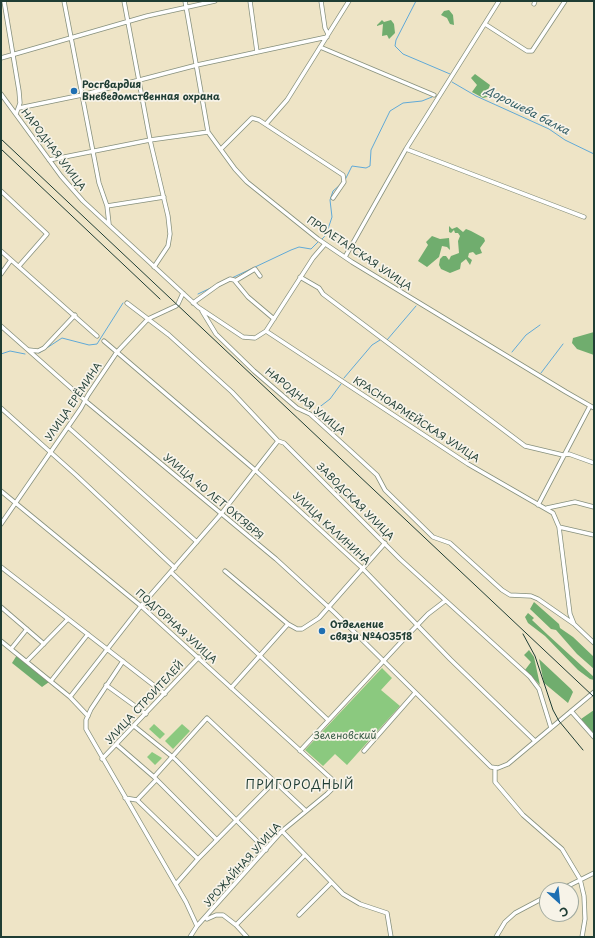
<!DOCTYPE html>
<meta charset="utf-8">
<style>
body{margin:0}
#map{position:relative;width:595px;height:938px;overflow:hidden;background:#eee4c6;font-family:"Playpen Sans",sans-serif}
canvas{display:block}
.frame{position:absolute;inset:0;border:2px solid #1f3d34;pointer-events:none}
.north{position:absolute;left:539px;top:882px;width:40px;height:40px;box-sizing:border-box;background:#f7f3e8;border:1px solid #a1aaa0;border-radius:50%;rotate:153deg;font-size:11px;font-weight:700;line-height:16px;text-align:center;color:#1f3d34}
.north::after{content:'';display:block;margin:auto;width:14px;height:18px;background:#1f6fb2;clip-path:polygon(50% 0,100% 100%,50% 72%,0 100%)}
</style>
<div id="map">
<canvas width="595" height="938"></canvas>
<div class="frame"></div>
<div class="north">С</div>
</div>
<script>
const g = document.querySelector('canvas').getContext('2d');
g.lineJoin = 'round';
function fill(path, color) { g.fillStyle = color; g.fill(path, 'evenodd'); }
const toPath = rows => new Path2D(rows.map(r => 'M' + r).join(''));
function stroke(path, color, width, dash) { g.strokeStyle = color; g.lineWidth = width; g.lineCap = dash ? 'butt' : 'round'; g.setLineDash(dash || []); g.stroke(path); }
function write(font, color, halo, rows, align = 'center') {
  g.font = font + ' "Playpen Sans",sans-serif'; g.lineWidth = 3.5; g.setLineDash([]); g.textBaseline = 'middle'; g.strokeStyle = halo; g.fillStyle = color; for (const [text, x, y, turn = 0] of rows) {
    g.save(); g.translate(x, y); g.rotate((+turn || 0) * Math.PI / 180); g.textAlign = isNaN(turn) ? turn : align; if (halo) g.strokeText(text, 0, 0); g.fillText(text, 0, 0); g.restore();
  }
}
const green = toPath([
 [382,668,392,678,381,690,400,706,347,765,335,754,323,766,305,750],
 [154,724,165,734,160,739,149,729],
 [182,724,190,731,173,749,165,741],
 [152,752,162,758,155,765,147,757]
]);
const forest = toPath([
 [449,10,453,15,454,25,450,24,447,18,441,15,444,11],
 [382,20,384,22,391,20,394,24,395,33,389,39,387,35,382,36,383,24,377,26,377,25],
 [475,74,490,85,487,93,491,96,483,98,472,92,477,85,471,78],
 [449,226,452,229,457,227,463,232,466,229,471,231,484,238,485,241,480,248,482,253,476,255,473,252,469,253,468,257,472,260,470,265,466,259,461,263,460,269,450,273,441,269,439,265,440,259,443,256,446,256,449,260,451,256,459,253,458,241,460,236,458,233,455,233,454,230,451,233,449,232],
 [432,236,440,239,449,238,450,250,447,247,442,246,439,257,427,267,418,261,428,245,426,242],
 [594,332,594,355,577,349,572,343,573,338],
 [534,602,559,624,560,628,573,637,594,657,594,669,577,654,556,630,551,629,530,609],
 [528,613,534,618,532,620,548,635,594,677,594,680,590,679,578,670,545,636,528,623,525,617],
 [529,650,534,657,540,685,525,670,531,662,524,655],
 [17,655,49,682,42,687,12,663],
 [539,659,571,689,573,692,568,703,544,683],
 [594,710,594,734,581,719]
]);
const stream = toPath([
 [416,1,396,40,395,46,403,54,450,74],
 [452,82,476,96,549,129,565,140,594,154],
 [345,180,352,166,366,168,370,166,371,150,390,111,403,103,422,101,432,97],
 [322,239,326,235,332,217,330,200,333,191,340,185],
 [198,294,291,250,299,247,311,249,318,242],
 [387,340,416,306],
 [512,352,526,335,540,325],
 [39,353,62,338,89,345,97,344,123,303],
 [1,354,10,351,25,354],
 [541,373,563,344],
 [344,378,372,345,380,340],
 [313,412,330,399,341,384]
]);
const minor = toPath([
 [4,1,19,91,20,103,16,114],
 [64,1,99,183,107,206,109,224],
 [124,1,150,140,168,216,170,234,168,246,154,267],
 [185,1,208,132,235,169,247,182,318,239,352,262,566,392,594,408],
 [250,1,257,52],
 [321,1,325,28,328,34],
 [534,4,535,1],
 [485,24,527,51,532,51,565,1],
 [320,47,434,95],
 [1,58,147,16,215,1],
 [1,94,61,176,83,201,198,307,243,337,255,338,266,331,313,258,325,244],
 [19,108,82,95,197,65,327,37],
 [266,124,287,100,349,1],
 [221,149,252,118,259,120,343,175,344,182,333,198],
 [406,149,584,217],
 [49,160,150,140,208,132],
 [1,191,47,234,19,266],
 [107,206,164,197],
 [1,251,97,336],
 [345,257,406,149,499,1],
 [1,274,11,260],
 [300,277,319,288,323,294,525,446,563,455,569,454,594,463],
 [235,281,255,269,260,276],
 [127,303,169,335,232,392,278,441,284,443,400,559,530,677,539,689,551,728],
 [193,303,218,285,230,279,234,280,248,297,274,319],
 [178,304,183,293],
 [202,311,216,334,254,371,297,408,310,414,353,453,377,475,385,490,433,537,450,543,502,590,510,595,531,596,538,599,574,624],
 [1,326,88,403,276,559,335,613,491,767,498,768,508,764,594,692],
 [266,331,468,464,553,513,559,527,570,614,574,624,594,643],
 [104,341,255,470,362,568,450,659,535,741],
 [29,350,38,351,44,348,75,315],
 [1,408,76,475,175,568],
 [68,427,197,542],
 [1,491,141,606,335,782,335,786,327,794,282,831,197,926],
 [538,505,590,406],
 [547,508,575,502,594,507],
 [1,524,81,408,88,395,117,352,148,319,176,306],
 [559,527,594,535],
 [1,567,165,694],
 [225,571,288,624,297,629,302,629,319,618,385,543],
 [172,573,328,720],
 [1,607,44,644],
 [1,641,70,697,88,716],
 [11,649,27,629],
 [27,661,68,619],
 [123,661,91,709,86,720,86,729,186,902,197,926,190,937],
 [51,681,88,634],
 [106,685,146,714],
 [231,688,288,624],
 [70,697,141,606,221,514,278,441],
 [571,711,594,737],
 [134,726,175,759,266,850],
 [117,745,154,777,217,840],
 [300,751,402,641,428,614,445,601],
 [364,751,415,693],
 [102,759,199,657],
 [495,768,495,782,523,815,562,849,580,879,584,896,585,919,582,937],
 [154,777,207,718,306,811],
 [125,798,137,800,198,859],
 [137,800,156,780],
 [282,831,343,894,360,904,387,913,391,937],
 [176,884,198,859,274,782],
 [560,890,594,873],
 [299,915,331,883],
 [207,919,216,915,223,915,236,925,304,856],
 [236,925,247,937],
 [496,937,505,922,515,913,547,896]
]);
const rail = toPath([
 [1,139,594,697],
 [1,149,160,299],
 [523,634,535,656,553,710,559,721,583,750]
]);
const markers = [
 [74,91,4,"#1f6fb2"],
 [322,631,4,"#1f6fb2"]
];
const poiNames = [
 ["Росгвардия",82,85],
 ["Вневедомственная охрана",82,97],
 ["Отделение",330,625],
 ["связи №403518",330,637]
];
const streetNames = [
 ["НАРОДНАЯ УЛИЦА",53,150,53],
 ["ПРОЛЕТАРСКАЯ УЛИЦА",359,254,34],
 ["УЛИЦА ЕРЁМИНА",74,402,-56],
 ["НАРОДНАЯ УЛИЦА",305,402,39],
 ["КРАСНОАРМЕЙСКАЯ УЛИЦА",416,420,33],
 ["УЛИЦА 40 ЛЕТ ОКТЯБРЯ",213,497,40],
 ["ЗАВОДСКАЯ УЛИЦА",355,502,45],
 ["УЛИЦА КАЛИНИНА",331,529,43],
 ["ПОДГОРНАЯ УЛИЦА",176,627,42],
 ["УЛИЦА СТРОИТЕЛЕЙ",145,703,-47],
 ["УРОЖАЙНАЯ УЛИЦА",243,865,-48]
];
const parkNames = [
 ["Зеленовский",345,736]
];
const waterNames = [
 ["Дорошева балка",527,111,27]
];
const quarterNames = [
 ["ПРИГОРОДНЫЙ",300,786]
];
fill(green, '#8bc97f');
fill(forest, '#70ad6e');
stroke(stream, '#60a9d7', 1);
stroke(minor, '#86907d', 5);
stroke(minor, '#fff', 3.5);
stroke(rail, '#1f3d34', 1);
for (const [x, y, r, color] of markers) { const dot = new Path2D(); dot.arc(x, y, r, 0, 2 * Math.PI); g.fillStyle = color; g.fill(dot); stroke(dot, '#f7f3e8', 1.5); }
write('bold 10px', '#1f3d34', '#f7f3e8', poiNames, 'left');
write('10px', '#1f3d34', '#f7f3e8', streetNames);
write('10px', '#355943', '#f7f3e8', parkNames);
write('italic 11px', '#325d65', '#f7f3e8', waterNames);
g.letterSpacing = '1px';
write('12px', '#1f3d34', '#f7f3e8', quarterNames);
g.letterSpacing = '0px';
</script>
